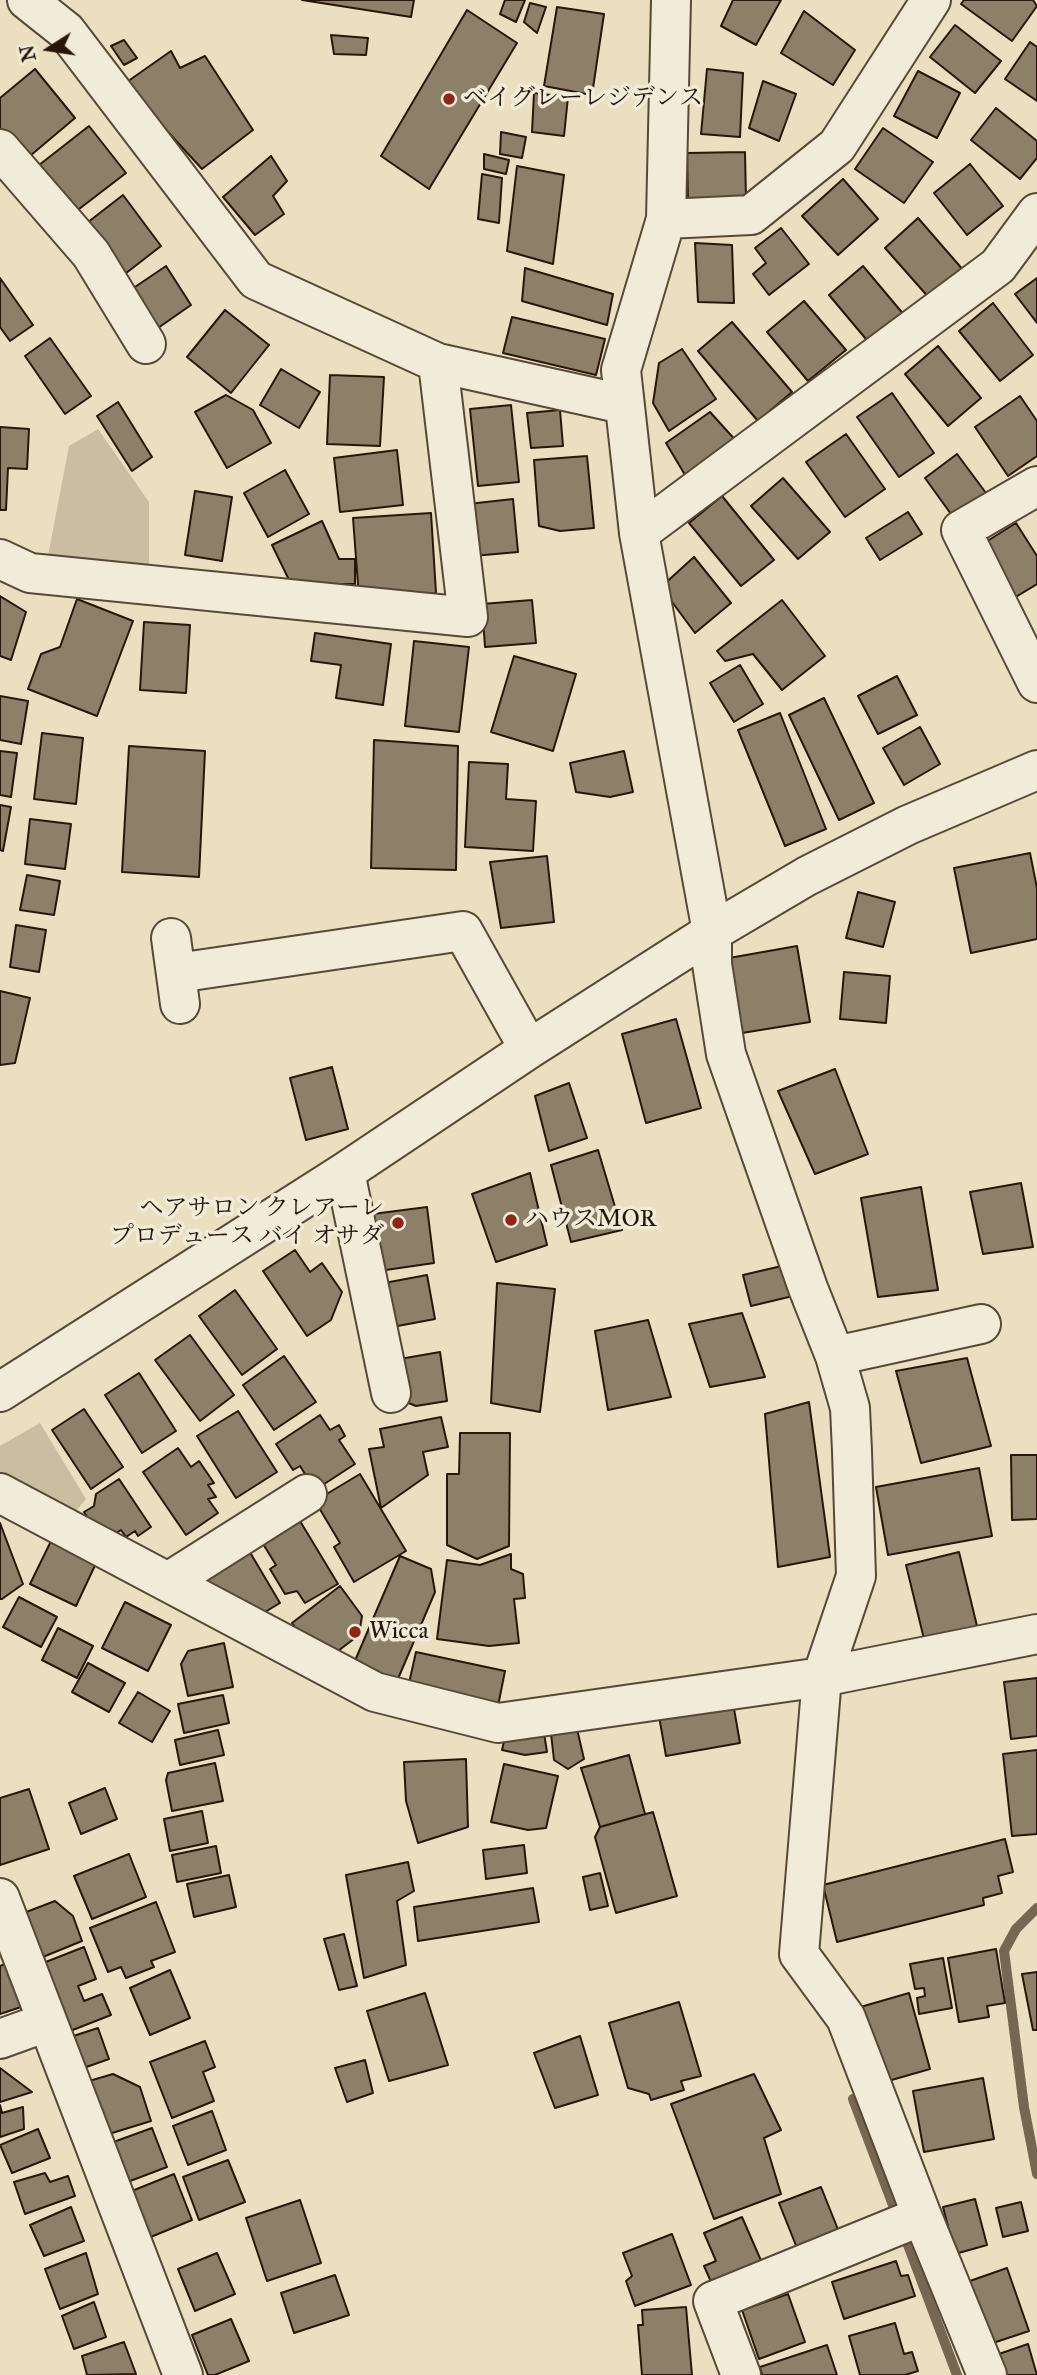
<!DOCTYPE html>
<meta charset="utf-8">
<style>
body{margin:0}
#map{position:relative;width:1037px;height:2375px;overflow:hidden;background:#eae0c1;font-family:"IM FELL Great Primer",serif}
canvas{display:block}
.north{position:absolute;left:14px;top:14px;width:70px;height:70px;-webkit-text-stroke:5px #f1ebd7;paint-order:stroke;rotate:258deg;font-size:19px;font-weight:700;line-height:28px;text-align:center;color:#281709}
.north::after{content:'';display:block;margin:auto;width:24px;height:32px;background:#281709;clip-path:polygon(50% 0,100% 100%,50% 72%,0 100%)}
</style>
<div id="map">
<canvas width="1037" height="2375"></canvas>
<div class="north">N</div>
</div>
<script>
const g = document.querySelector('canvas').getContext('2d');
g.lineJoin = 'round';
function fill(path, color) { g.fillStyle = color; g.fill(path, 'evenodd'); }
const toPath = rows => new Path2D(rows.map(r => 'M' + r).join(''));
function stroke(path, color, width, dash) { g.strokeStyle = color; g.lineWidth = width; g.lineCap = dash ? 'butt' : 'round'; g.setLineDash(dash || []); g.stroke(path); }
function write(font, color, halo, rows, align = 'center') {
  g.font = font + ' "IM FELL Great Primer","Noto Serif JP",serif'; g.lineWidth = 7; g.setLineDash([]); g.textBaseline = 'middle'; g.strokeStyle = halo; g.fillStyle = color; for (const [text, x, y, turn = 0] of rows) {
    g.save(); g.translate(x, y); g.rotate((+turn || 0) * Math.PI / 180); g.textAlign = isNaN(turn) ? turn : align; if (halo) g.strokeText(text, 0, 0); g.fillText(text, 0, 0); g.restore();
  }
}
const green = toPath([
 [98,429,149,502,149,575,47,561,69,446],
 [40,1423,86,1499,71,1517,0,1484,0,1446]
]);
const stream = toPath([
 [1037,1908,1016,1929,1004,1951,1024,2107,1037,2174],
 [853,2099,957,2375]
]);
const building = toPath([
 [302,0,414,0,411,17,302,0],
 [505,0,525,0,516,22,500,14,505,0],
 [733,0,781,0,756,45,721,26,733,0],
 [964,0,1033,0,1037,6,1012,41,961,4,964,0],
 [530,3,546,7,537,33,524,22,530,3],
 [557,7,604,14,592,95,544,86,557,7],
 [467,10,517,43,429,189,381,156,467,10],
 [804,11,855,50,833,85,781,53,804,11],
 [955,25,1001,61,975,93,930,57,955,25],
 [331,35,368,38,366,55,334,54,331,35],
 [124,40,137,58,124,65,111,46,124,40],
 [1030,42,1037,47,1037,101,1005,79,1030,42],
 [171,51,180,68,205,56,253,130,202,169,124,84,171,51],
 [35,69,75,118,24,161,0,131,0,98,35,69],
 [707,69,743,73,740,137,701,134,707,69],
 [918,71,960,93,937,138,894,116,918,71],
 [763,81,796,94,779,141,749,128,763,81],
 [534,93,568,97,564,136,532,132,534,93],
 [996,108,1037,141,1037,158,1020,179,971,140,996,108],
 [89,126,126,173,70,216,34,169,89,126],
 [883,128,933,162,904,203,855,169,883,128],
 [501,132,526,137,522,158,500,154,501,132],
 [745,152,746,200,688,202,687,153,745,152],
 [484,154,509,160,506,174,484,169,484,154],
 [271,156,287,181,273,196,284,214,255,235,223,197,271,156],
 [970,164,1003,206,967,235,934,193,970,164],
 [517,166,564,175,553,264,507,251,517,166],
 [482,174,502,178,499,223,478,219,482,174],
 [843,179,878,219,838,255,802,216,843,179],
 [123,195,161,246,121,277,83,226,123,195],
 [918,218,964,271,931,300,885,248,918,218],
 [781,228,809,264,769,295,753,274,766,263,755,248,781,228],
 [695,243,732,245,734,303,698,302,695,243],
 [166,266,191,305,158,328,132,289,166,266],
 [863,266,905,316,871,345,829,295,863,266],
 [525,268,613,294,607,325,522,301,525,268],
 [0,278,33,325,10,341,0,327,0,278],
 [1037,278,1037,323,1015,294,1037,278],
 [804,301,846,350,808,381,767,332,804,301],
 [993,303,1033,355,1000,381,959,331,993,303],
 [225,310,269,345,231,393,187,357,225,310],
 [512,317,605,339,596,375,503,353,512,317],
 [732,322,792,392,758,421,698,351,732,322],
 [50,338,91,396,65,414,25,356,50,338],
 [938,346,981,398,948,426,905,374,938,346],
 [682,349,716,399,669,431,653,403,659,363,682,349],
 [281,369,320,392,299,428,260,405,281,369],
 [330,375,384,377,380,446,327,444,330,375],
 [892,393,934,453,899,477,857,417,892,393],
 [226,395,253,410,271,443,227,468,195,412,226,395],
 [1020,396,1037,421,1037,456,1008,476,975,427,1020,396],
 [118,402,152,457,132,471,97,416,118,402],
 [511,405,519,482,478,486,470,409,511,405],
 [560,410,563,446,531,448,527,413,560,410],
 [710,412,738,443,688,480,666,443,710,412],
 [0,427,29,429,27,469,8,468,6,510,0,510,0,427],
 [846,434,885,489,845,517,806,462,846,434],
 [397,450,403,505,340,512,334,458,397,450],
 [957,454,989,497,956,521,925,478,957,454],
 [587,456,594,528,560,531,539,526,534,460,587,456],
 [285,470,309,514,268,537,244,493,285,470],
 [783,478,830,532,798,559,751,506,783,478],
 [195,491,232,497,222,561,185,555,195,491],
 [722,496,774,560,741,586,689,523,722,496],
 [513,499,518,552,473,556,468,504,513,499],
 [908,512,922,534,880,560,866,538,908,512],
 [431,513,436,593,359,598,353,518,431,513],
 [322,521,339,559,355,559,355,584,291,584,272,545,322,521],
 [1016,523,1037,556,1037,584,1014,598,981,545,1016,523],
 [694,557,731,603,695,633,661,587,694,557],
 [0,596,26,612,11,660,0,656,0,596],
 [77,599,133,621,97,716,28,689,41,654,60,647,77,599],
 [532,600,536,643,485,647,482,604,532,600],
 [782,600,825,656,782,690,753,654,725,661,717,651,782,600],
 [144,622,190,625,186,693,140,690,144,622],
 [315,633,391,644,383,705,336,698,341,665,311,661,315,633],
 [414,641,469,647,459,732,405,726,414,641],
 [514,656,576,674,553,751,491,732,514,656],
 [740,665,763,704,734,722,710,683,740,665],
 [897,676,917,715,878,734,858,696,897,676],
 [0,696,28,701,21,744,0,740,0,696],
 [824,698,874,803,839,820,789,715,824,698],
 [780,713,826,829,785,846,738,730,780,713],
 [920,727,940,764,904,785,883,748,920,727],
 [42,733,83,738,76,804,34,799,42,733],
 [374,740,458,746,456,870,371,868,374,740],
 [129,746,205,751,199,877,122,872,129,746],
 [0,751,17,753,11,797,0,795,0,751],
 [624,751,633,792,610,797,576,792,570,763,624,751],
 [469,762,508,764,506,799,536,801,533,851,465,847,469,762],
 [0,805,11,807,3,851,0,850,0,805],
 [30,819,71,824,65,869,25,864,30,819],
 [1030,853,1037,888,1037,939,971,953,954,868,1030,853],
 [547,856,554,922,501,928,490,862,547,856],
 [27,875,60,881,54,915,20,910,27,875],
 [858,892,895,902,883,947,846,938,858,892],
 [16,925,46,930,39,972,10,967,16,925],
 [797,946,810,1022,742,1033,729,958,797,946],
 [844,972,890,976,886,1023,840,1019,844,972],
 [0,991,30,998,15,1063,0,1065,0,991],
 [676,1019,701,1108,646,1123,622,1034,676,1019],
 [332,1067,348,1129,306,1140,290,1078,332,1067],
 [835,1069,868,1154,815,1174,778,1091,835,1069],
 [569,1083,587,1138,549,1151,535,1096,569,1083],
 [598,1150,622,1230,571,1242,551,1165,598,1150],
 [530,1173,547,1245,496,1262,472,1194,530,1173],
 [1021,1183,1033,1247,983,1254,970,1192,1021,1183],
 [921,1187,938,1290,878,1297,861,1198,921,1187],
 [427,1207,434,1263,372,1272,365,1215,427,1207],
 [295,1250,310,1272,322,1263,342,1292,331,1320,307,1336,263,1271,295,1250],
 [786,1265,793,1296,751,1306,743,1275,786,1265],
 [427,1275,435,1319,387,1328,379,1284,427,1275],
 [497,1283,555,1289,540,1412,491,1403,497,1283],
 [235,1290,277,1349,242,1375,199,1316,235,1290],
 [742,1313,765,1377,710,1387,689,1324,742,1313],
 [648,1320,671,1397,608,1410,595,1331,648,1320],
 [190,1335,234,1395,200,1421,155,1360,190,1335],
 [440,1352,447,1401,416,1406,401,1400,394,1360,440,1352],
 [284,1356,316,1402,274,1430,243,1385,284,1356],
 [967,1358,991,1446,921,1463,896,1371,967,1358],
 [139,1373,176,1431,142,1453,105,1395,139,1373],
 [809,1402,830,1557,778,1567,765,1414,809,1402],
 [84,1409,123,1467,91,1489,52,1430,84,1409],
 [238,1411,277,1472,236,1498,197,1436,238,1411],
 [320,1415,330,1430,339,1425,345,1436,339,1440,355,1464,315,1490,300,1466,293,1470,276,1444,320,1415],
 [441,1417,448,1447,423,1452,428,1475,381,1508,369,1449,384,1447,380,1429,441,1417],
 [460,1433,510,1433,509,1546,477,1559,447,1545,447,1474,459,1474,460,1433],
 [178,1448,191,1467,199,1461,214,1483,208,1485,216,1497,208,1499,218,1513,186,1535,143,1472,178,1448],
 [1011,1455,1037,1455,1037,1519,1012,1520,1011,1455],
 [979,1468,992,1536,888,1555,876,1487,979,1468],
 [360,1474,406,1551,354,1582,334,1547,340,1543,315,1501,360,1474],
 [119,1479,151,1527,138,1536,135,1531,126,1537,121,1530,110,1537,103,1526,96,1531,84,1512,94,1506,96,1494,119,1479],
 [297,1516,338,1584,305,1603,297,1591,285,1594,270,1569,276,1565,260,1539,297,1516],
 [0,1523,23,1584,2,1599,0,1599,0,1523],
 [53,1537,98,1559,76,1606,30,1584,53,1537],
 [248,1549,280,1603,255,1618,201,1577,248,1549],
 [959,1552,977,1626,924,1639,906,1565,959,1552],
 [511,1554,511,1569,523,1574,525,1598,514,1599,519,1643,489,1646,437,1639,447,1560,480,1565,511,1554],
 [400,1556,431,1569,435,1592,397,1681,354,1663,400,1556],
 [340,1586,362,1616,359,1635,330,1657,313,1650,292,1623,340,1586],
 [19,1597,57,1617,41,1647,3,1627,19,1597],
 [125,1602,171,1625,148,1671,102,1648,125,1602],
 [58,1628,93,1646,77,1678,42,1660,58,1628],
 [224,1643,233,1687,188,1696,181,1664,188,1651,224,1643],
 [416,1652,505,1671,497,1711,407,1692,416,1652],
 [88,1663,125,1683,109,1712,72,1692,88,1663],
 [1037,1678,1037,1736,1011,1739,1004,1682,1037,1678],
 [138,1692,170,1711,152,1742,119,1723,138,1692],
 [223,1695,229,1723,184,1733,178,1704,223,1695],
 [733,1703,740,1743,666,1756,659,1716,733,1703],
 [550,1725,577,1729,584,1759,568,1769,554,1760,550,1725],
 [543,1727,547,1752,525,1755,502,1750,506,1733,543,1727],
 [218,1730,224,1755,180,1765,175,1740,218,1730],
 [1037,1750,1037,1834,1012,1836,1003,1754,1037,1750],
 [629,1755,645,1814,600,1827,581,1768,629,1755],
 [466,1759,468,1827,418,1843,406,1801,404,1762,466,1759],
 [215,1763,223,1801,172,1811,166,1780,168,1773,215,1763],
 [504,1764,558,1776,546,1828,528,1830,491,1822,504,1764],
 [105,1788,117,1819,81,1834,69,1803,105,1788],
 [29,1789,49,1849,0,1865,0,1798,29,1789],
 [202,1811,208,1843,170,1851,164,1819,202,1811],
 [653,1812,677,1896,616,1913,595,1837,600,1827,653,1812],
 [1005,1839,1013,1872,998,1876,1002,1893,983,1898,984,1905,837,1942,823,1885,1005,1839],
 [524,1845,527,1873,486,1879,483,1850,524,1845],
 [216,1846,221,1873,177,1882,172,1855,216,1846],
 [129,1854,146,1897,92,1919,74,1876,129,1854],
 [408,1862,414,1891,397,1901,406,1965,364,1978,346,1875,408,1862],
 [600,1873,608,1906,590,1910,583,1877,600,1873],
 [229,1875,236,1907,194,1917,187,1884,229,1875],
 [533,1888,539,1922,418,1941,414,1907,533,1888],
 [55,1901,73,1916,82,1941,33,1961,21,1914,55,1901],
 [156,1902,175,1952,151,1961,154,1967,126,1978,121,1967,108,1972,90,1928,156,1902],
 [344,1934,357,1986,339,1990,324,1939,344,1934],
 [84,1947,96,1979,78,1986,84,2001,102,1994,111,2015,60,2035,33,1967,84,1947],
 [996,1949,1005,2003,987,2006,989,2017,959,2022,948,1958,996,1949],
 [943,1958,952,2008,919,2014,917,1998,925,1996,924,1988,915,1989,910,1964,943,1958],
 [9,1962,27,2005,0,2014,0,1966,9,1962],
 [170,1970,190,2018,150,2035,130,1988,170,1970],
 [1037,1972,1037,2030,1033,2030,1022,1974,1037,1972],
 [425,1993,448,2065,389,2081,367,2011,425,1993],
 [909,1993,930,2069,888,2081,878,2046,869,2049,857,2008,909,1993],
 [679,2002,701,2076,681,2081,684,2090,651,2100,649,2094,628,2088,609,2023,679,2002],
 [98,2028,109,2059,75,2071,64,2039,98,2028],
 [580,2036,598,2095,555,2108,534,2053,580,2036],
 [205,2041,215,2067,203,2072,214,2101,172,2118,150,2062,205,2041],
 [365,2060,373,2093,347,2102,335,2068,365,2060],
 [0,2068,32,2092,0,2102,0,2068],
 [113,2074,140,2087,151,2121,96,2138,79,2084,113,2074],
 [754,2074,781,2130,764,2138,781,2194,714,2219,671,2104,754,2074],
 [983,2078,994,2139,924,2152,913,2091,983,2078],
 [0,2105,2,2113,23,2107,24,2129,0,2137,0,2105],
 [212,2111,226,2150,188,2165,173,2126,212,2111],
 [152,2128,167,2167,117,2186,108,2144,152,2128],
 [38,2129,50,2158,12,2173,0,2145,38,2129],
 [228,2160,245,2202,199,2220,183,2177,228,2160],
 [45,2173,50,2182,68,2176,75,2196,25,2214,14,2182,45,2173],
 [174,2174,192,2220,141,2241,122,2195,174,2174],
 [821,2187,841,2237,799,2253,779,2203,821,2187],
 [975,2199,987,2245,955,2254,943,2207,975,2199],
 [300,2200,321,2263,267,2281,246,2218,300,2200],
 [1021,2202,1028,2231,1003,2237,996,2208,1021,2202],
 [71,2207,84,2241,44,2256,30,2225,71,2207],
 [742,2217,766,2272,716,2293,704,2266,716,2261,704,2233,742,2217],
 [672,2234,691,2285,635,2306,626,2281,632,2276,623,2253,672,2234],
 [86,2253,98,2294,60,2309,45,2269,86,2253],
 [217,2253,235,2294,195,2311,178,2269,217,2253],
 [896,2261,901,2276,908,2275,915,2296,844,2319,832,2282,896,2261],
 [1007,2268,1029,2331,990,2344,967,2282,1007,2268],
 [335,2275,349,2315,294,2333,281,2293,335,2275],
 [788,2294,805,2342,759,2359,742,2310,788,2294],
 [94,2302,106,2337,74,2349,62,2316,94,2302],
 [686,2307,692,2375,642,2375,638,2325,643,2325,642,2310,686,2307],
 [231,2319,249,2361,215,2375,208,2375,192,2335,231,2319],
 [895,2323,904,2354,912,2352,918,2371,905,2375,860,2375,849,2336,895,2323],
 [124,2342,136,2374,87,2375,82,2356,124,2342],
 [1028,2344,1037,2375,999,2375,993,2356,1028,2344],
 [827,2345,837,2375,762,2375,760,2367,827,2345]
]);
const minor = toPath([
 [27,0,66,31,256,280,438,363,623,404],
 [671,0,666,219,621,370,639,533,712,932,712,964,726,1054,808,1288,835,1356,850,1408,852,1451,856,1576,822,1677,799,1954,846,2018,922,2216,987,2375],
 [0,149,91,254,146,344],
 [666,219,751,215,837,146,931,0],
 [1037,486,961,530,1037,683],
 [639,533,998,266,1037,213],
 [0,559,30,573,468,617,438,363],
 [171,938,180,1004],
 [177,973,463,931,529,1049],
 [345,1172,391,1393],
 [835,1356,981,1324],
 [0,1392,345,1172,529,1049,712,932,807,876,908,825,1037,770],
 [0,1493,375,1692,498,1723,822,1677,1037,1634],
 [168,1582,307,1494],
 [0,1898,183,2375],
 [0,2039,47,2022],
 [741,2375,713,2301,922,2216]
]);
const markers = [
 [449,99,7,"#8f2418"],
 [511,1220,7,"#8f2418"],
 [398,1223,7,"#8f2418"],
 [355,1632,7,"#8f2418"]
];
const poiNames = [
 ["ベイグレーレジデンス",463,99],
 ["ヘアサロン クレアーレ",384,1209,"right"],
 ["プロデュース バイ オサダ",384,1237,"right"],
 ["ハウスMOR",525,1220],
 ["Wicca",369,1632]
];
fill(green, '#c9bea2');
stroke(stream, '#756752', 10);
fill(building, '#8d8069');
stroke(building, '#281709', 2);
stroke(minor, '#584937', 42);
stroke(minor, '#f1ebd7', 38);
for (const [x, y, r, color] of markers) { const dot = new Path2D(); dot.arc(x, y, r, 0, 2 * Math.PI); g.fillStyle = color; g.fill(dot); stroke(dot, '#f1ebd7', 2.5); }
write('24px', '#281709', '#f1ebd7', poiNames, 'left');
</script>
